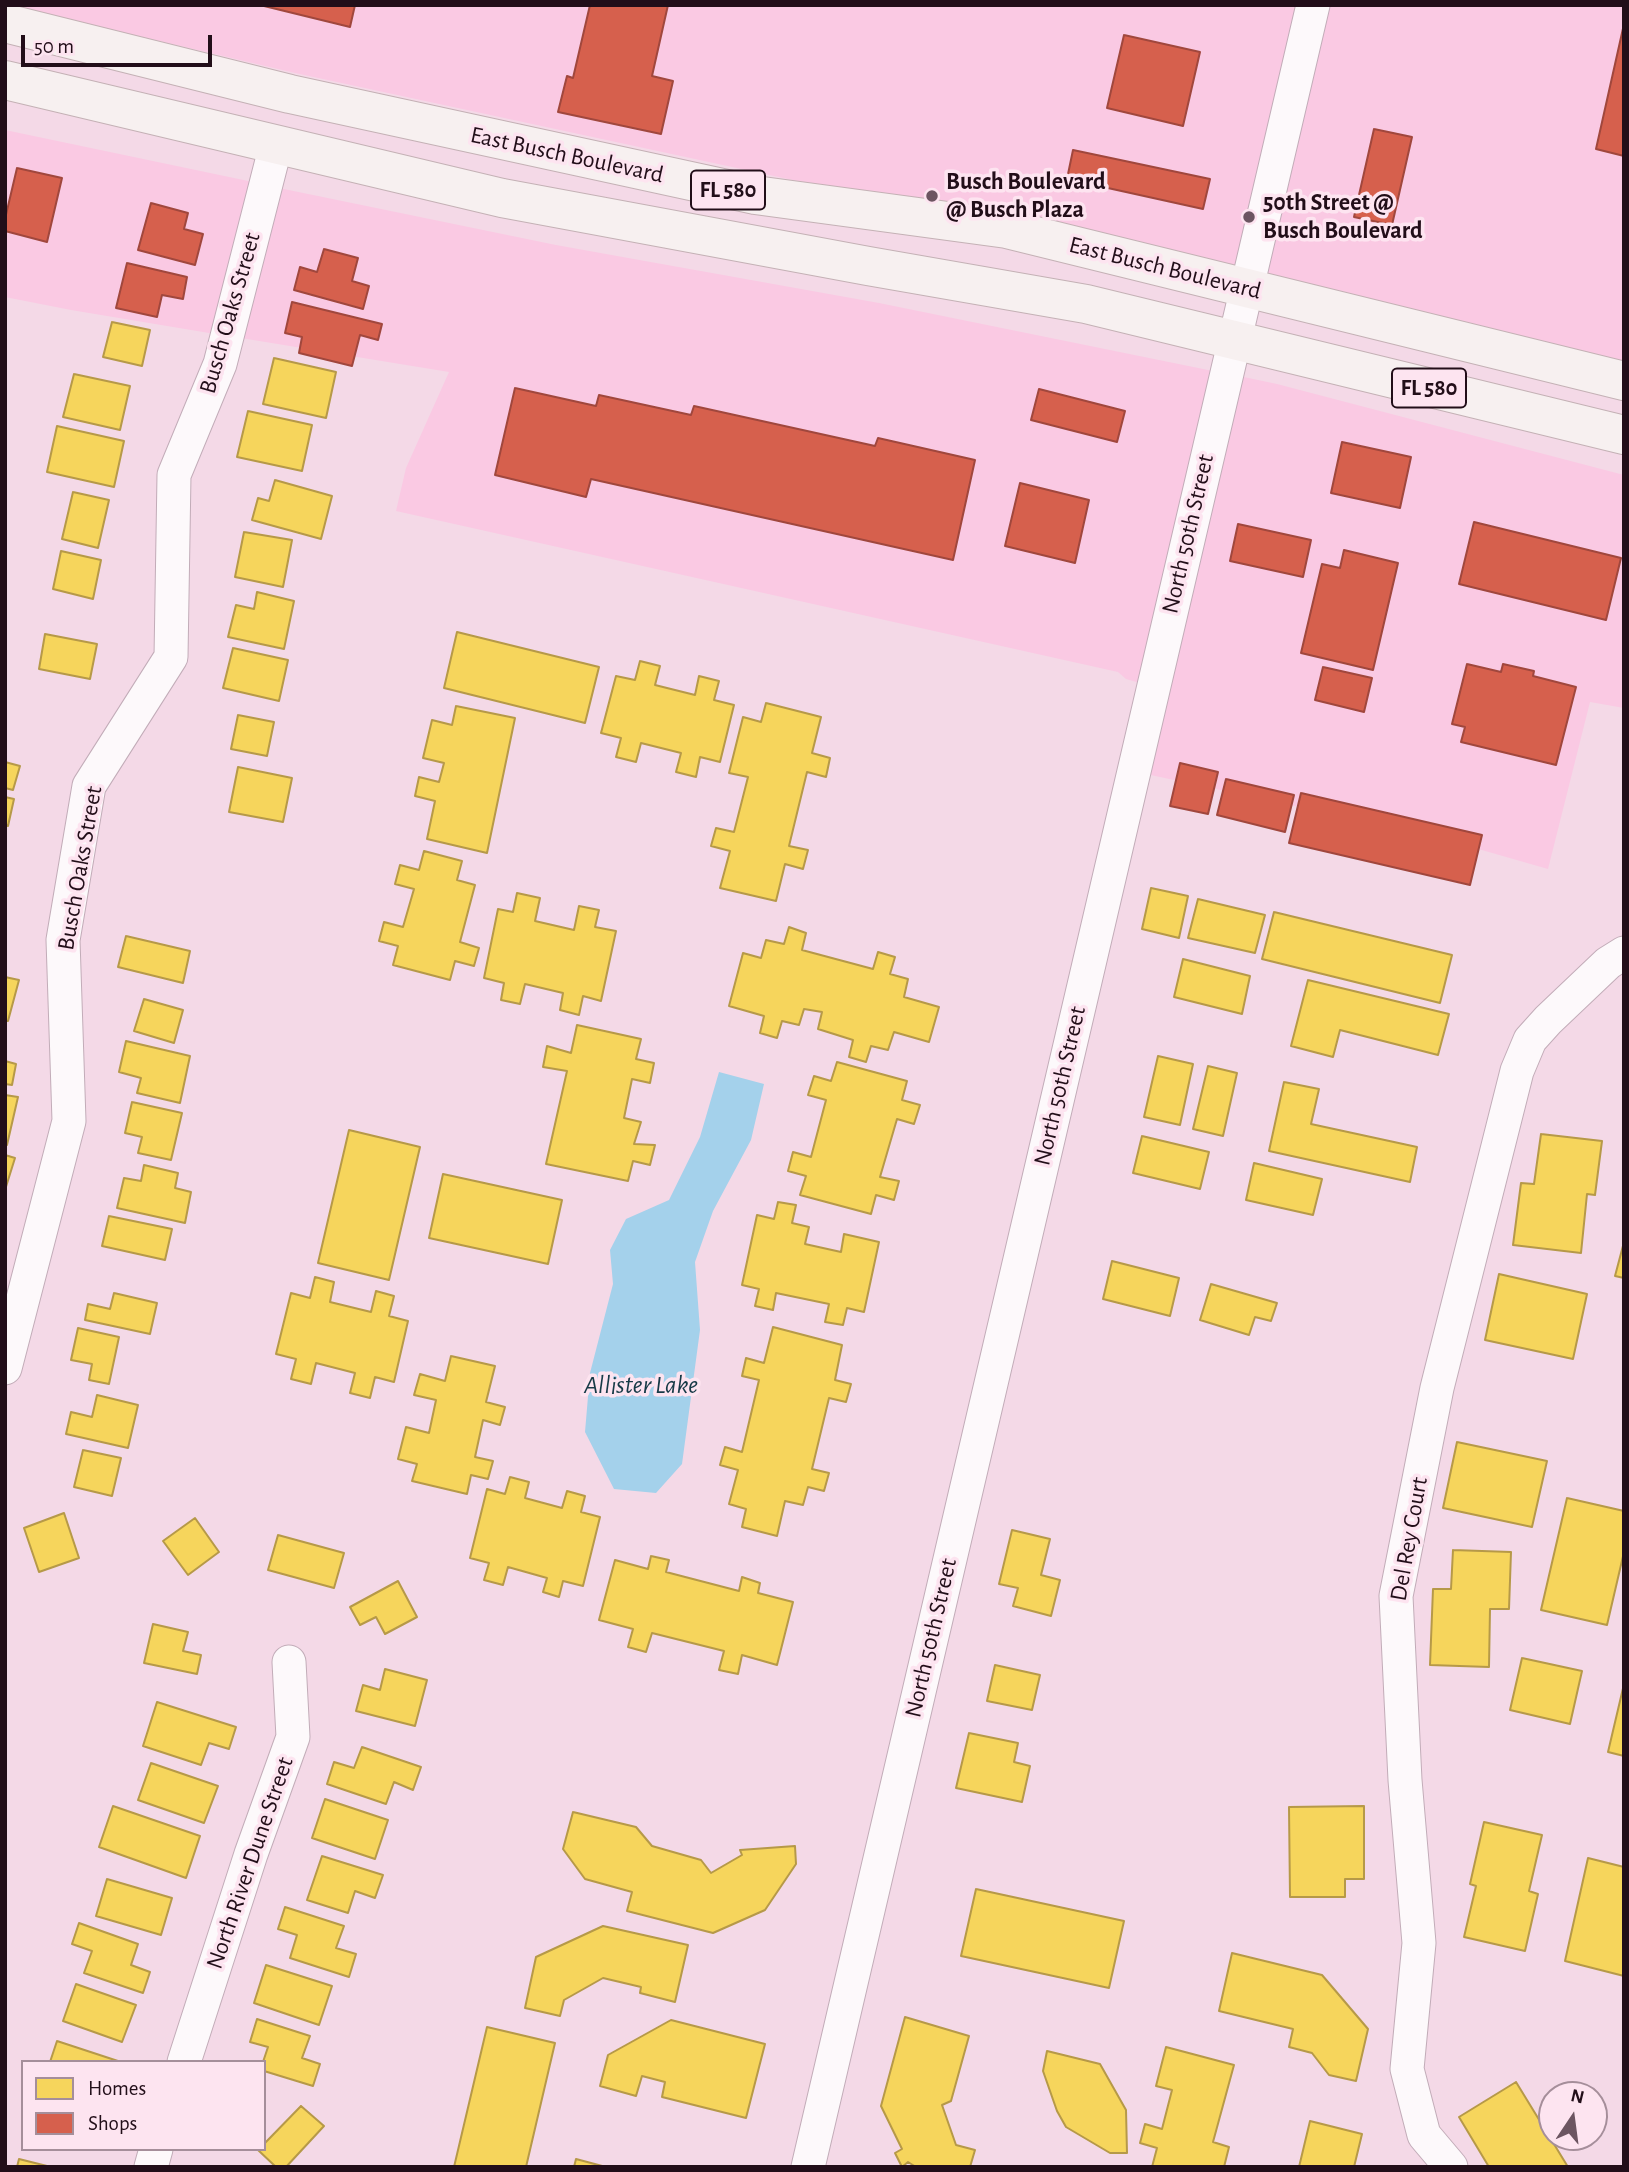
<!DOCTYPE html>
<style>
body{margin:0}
#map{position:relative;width:1629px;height:2172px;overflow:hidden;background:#f4d9e7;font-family:"Alegreya Sans",sans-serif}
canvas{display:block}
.frame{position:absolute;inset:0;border:7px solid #220e19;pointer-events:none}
.legend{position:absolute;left:21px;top:2060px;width:245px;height:91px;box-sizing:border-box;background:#fde4f0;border:2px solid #a58e9a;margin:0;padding:9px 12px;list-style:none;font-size:21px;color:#220e19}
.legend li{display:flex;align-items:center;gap:14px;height:35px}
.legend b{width:35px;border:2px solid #a58e9a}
.north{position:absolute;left:1538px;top:2081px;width:70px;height:70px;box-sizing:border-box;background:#fde4f0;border:2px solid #a58e9a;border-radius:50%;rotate:13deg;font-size:19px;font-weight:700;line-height:28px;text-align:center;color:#220e19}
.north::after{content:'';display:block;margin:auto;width:24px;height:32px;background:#6c5561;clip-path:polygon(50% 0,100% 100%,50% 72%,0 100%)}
.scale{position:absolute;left:21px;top:35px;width:191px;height:32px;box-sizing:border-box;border:4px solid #220e19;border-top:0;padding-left:9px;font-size:21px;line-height:24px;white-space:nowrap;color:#220e19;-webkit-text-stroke:5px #fde4f0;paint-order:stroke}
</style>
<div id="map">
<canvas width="1629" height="2172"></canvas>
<div class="frame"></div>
<ul class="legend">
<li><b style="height:19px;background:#f6d55c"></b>Homes</li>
<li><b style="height:19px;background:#d6604d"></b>Shops</li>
</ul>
<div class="north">N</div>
<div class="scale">50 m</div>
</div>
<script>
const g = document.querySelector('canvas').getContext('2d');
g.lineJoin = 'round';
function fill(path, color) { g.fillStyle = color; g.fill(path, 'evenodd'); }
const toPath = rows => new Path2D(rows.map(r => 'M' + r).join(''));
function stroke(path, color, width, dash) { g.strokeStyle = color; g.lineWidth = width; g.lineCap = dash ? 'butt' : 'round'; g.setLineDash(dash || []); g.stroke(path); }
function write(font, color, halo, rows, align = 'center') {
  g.font = font + ' "Alegreya Sans",sans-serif'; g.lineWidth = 7; g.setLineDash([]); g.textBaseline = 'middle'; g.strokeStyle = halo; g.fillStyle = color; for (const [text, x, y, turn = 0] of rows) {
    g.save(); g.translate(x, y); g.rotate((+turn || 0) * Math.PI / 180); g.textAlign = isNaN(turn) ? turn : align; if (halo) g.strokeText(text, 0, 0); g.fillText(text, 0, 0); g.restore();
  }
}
const built = toPath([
 [7,5,1299,5,1236,269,867,196,295,73],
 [1326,5,1624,5,1624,365,1262,275],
 [5,130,253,182,215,334,71,310,5,297],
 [279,188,556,245,879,303,1213,371,1140,683,1126,679,1118,672,396,511,406,468,449,372,241,338],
 [1239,376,1277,384,1624,475,1624,708,1590,702,1548,869,1426,834,1146,774]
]);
const water = toPath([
 [719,1072,764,1084,751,1140,713,1211,695,1262,700,1330,682,1464,656,1493,614,1489,585,1432,590,1373,613,1284,610,1250,626,1219,669,1200,700,1137]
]);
const homes = toPath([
 [112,322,150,330,142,366,103,357,112,322],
 [274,358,336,372,326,418,263,404,274,358],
 [74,374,130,386,120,430,63,417,74,374],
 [248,411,312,425,302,471,237,457,248,411],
 [57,426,124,441,114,487,47,472,57,426],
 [275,480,332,496,321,539,252,520,258,498,269,501,275,480],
 [73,492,109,500,98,548,62,539,73,492],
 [244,532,292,540,283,587,235,577,244,532],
 [61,551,101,560,93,599,53,589,61,551],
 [257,592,294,601,284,649,228,637,236,605,254,609,257,592],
 [457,632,599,667,585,723,444,688,457,632],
 [45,634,97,644,90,679,39,669,45,634],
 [233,648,288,660,279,701,223,688,233,648],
 [640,661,660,666,655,685,695,695,699,676,719,681,714,700,734,705,720,762,700,757,696,777,676,772,681,753,641,743,636,762,616,757,621,738,601,733,616,676,635,680,640,661],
 [766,703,821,717,812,753,830,758,826,777,807,772,789,846,808,850,803,869,785,864,776,901,720,888,730,851,711,846,716,828,734,832,748,777,729,773,743,717,761,722,766,703],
 [456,706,515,718,487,853,427,839,435,801,415,796,419,777,439,782,444,763,423,758,432,720,452,725,456,706],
 [238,715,274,722,267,756,231,749,238,715],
 [5,762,20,766,13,790,5,788,5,762],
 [238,767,292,778,283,822,229,812,238,767],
 [5,797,14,799,8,826,5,825,5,797],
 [424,851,462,861,457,880,475,885,460,942,479,948,474,966,455,961,450,980,393,965,398,946,379,941,384,922,403,927,414,889,395,884,400,865,419,870,424,851],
 [1151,888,1188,896,1179,938,1142,929,1151,888],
 [517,893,540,898,535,921,574,930,579,906,599,910,595,927,616,931,601,1001,583,996,579,1015,560,1010,563,993,525,984,520,1004,501,1000,504,983,484,978,498,909,513,912,517,893],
 [1198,899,1265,915,1255,953,1188,938,1198,899],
 [1274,912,1452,955,1440,1003,1262,959,1274,912],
 [789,927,806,933,802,950,873,969,878,952,895,957,890,974,908,979,904,997,939,1007,929,1042,894,1032,888,1050,871,1046,866,1062,849,1057,853,1040,818,1029,822,1012,804,1009,799,1025,782,1021,777,1038,760,1033,764,1016,729,1006,743,953,761,958,766,940,784,944,789,927],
 [126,936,190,951,183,983,118,967,126,936],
 [1183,959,1250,976,1242,1014,1174,997,1183,959],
 [5,977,19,980,8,1021,5,1021,5,977],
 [1308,980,1449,1014,1438,1055,1340,1030,1333,1057,1291,1046,1308,980],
 [144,999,183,1010,174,1043,134,1031,144,999],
 [577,1025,641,1039,636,1059,654,1063,650,1083,632,1079,624,1118,641,1122,634,1144,655,1145,650,1165,633,1161,628,1181,546,1164,567,1071,543,1067,547,1046,571,1053,577,1025],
 [126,1041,190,1056,180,1103,137,1093,141,1078,119,1072,126,1041],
 [1158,1056,1193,1064,1180,1125,1144,1117,1158,1056],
 [5,1061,16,1064,12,1085,5,1084,5,1061],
 [837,1062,907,1081,902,1100,920,1105,914,1124,897,1119,880,1177,899,1181,894,1200,876,1195,871,1214,800,1195,806,1176,788,1171,793,1152,811,1157,826,1100,808,1095,814,1076,831,1081,837,1062],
 [1208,1066,1237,1073,1223,1136,1193,1129,1208,1066],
 [1284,1082,1319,1089,1311,1124,1417,1147,1410,1182,1269,1151,1284,1082],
 [5,1095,18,1097,7,1145,5,1144,5,1095],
 [132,1102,182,1113,171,1160,138,1153,142,1137,125,1133,132,1102],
 [349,1130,420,1147,389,1280,318,1263,349,1130],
 [1541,1134,1602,1141,1595,1195,1587,1194,1581,1253,1513,1245,1521,1183,1534,1184,1541,1134],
 [1142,1136,1209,1152,1200,1189,1133,1173,1142,1136],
 [5,1155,15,1158,5,1190,5,1155],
 [1254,1163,1322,1179,1313,1215,1246,1200,1254,1163],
 [144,1165,178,1173,175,1188,191,1192,185,1223,117,1208,124,1178,141,1181,144,1165],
 [443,1174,562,1200,548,1264,429,1238,443,1174],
 [778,1202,796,1205,792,1223,809,1227,805,1244,841,1252,844,1234,879,1242,864,1312,847,1308,843,1325,825,1322,829,1304,776,1293,773,1310,755,1306,759,1289,742,1285,757,1215,774,1219,778,1202],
 [109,1216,172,1229,165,1260,102,1246,109,1216],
 [1624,1242,1624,1278,1615,1276,1624,1242],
 [1112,1261,1179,1278,1170,1316,1103,1299,1112,1261],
 [1499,1274,1587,1294,1573,1359,1485,1340,1499,1274],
 [315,1277,334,1282,330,1302,371,1312,376,1291,394,1296,389,1316,408,1321,394,1382,375,1377,370,1398,350,1393,355,1373,316,1363,311,1384,291,1379,296,1359,276,1354,291,1293,310,1298,315,1277],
 [1211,1284,1277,1303,1271,1321,1255,1317,1249,1335,1200,1320,1211,1284],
 [114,1293,157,1303,150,1334,85,1320,88,1304,110,1309,114,1293],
 [773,1327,842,1345,835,1380,851,1384,846,1402,829,1398,812,1469,829,1473,824,1491,808,1487,803,1505,785,1501,777,1536,742,1527,746,1509,729,1504,738,1470,720,1465,725,1447,742,1452,759,1380,742,1376,746,1358,764,1363,773,1327],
 [78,1328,119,1337,109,1384,89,1380,92,1364,71,1360,78,1328],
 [451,1356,495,1366,486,1402,505,1407,500,1425,483,1420,475,1457,493,1461,488,1479,471,1475,467,1494,412,1481,417,1464,398,1459,406,1427,429,1433,436,1400,414,1395,420,1374,445,1381,451,1356],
 [97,1395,138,1405,128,1448,66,1434,71,1412,92,1417,97,1395],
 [1457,1442,1547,1461,1532,1527,1443,1508,1457,1442],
 [83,1450,121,1458,112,1496,74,1487,83,1450],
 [510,1477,529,1482,525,1498,562,1508,567,1491,585,1496,581,1512,600,1517,583,1586,563,1581,559,1597,543,1592,547,1578,508,1567,503,1585,484,1580,489,1563,470,1558,487,1489,505,1494,510,1477],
 [1567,1498,1624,1511,1624,1552,1607,1625,1541,1610,1567,1498],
 [64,1513,79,1558,39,1572,24,1528,64,1513],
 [195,1518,219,1552,188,1575,163,1541,195,1518],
 [1012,1530,1050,1539,1041,1575,1060,1580,1051,1616,1013,1606,1018,1588,999,1584,1012,1530],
 [278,1535,344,1553,334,1588,268,1570,278,1535],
 [1453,1550,1511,1552,1509,1609,1490,1609,1489,1667,1430,1665,1433,1589,1451,1589,1453,1550],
 [651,1556,669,1560,666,1572,739,1591,742,1577,760,1583,758,1593,793,1602,777,1665,742,1655,738,1674,719,1670,724,1651,652,1633,646,1652,628,1647,633,1629,599,1620,615,1560,648,1569,651,1556],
 [398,1581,417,1617,385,1634,376,1617,360,1625,350,1607,398,1581],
 [153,1624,188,1632,183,1651,201,1655,197,1674,144,1663,153,1624],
 [1522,1658,1582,1671,1570,1724,1510,1710,1522,1658],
 [995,1665,1040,1675,1032,1710,987,1701,995,1665],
 [385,1669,427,1680,415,1726,356,1711,363,1685,380,1690,385,1669],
 [1624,1684,1624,1756,1608,1752,1624,1684],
 [157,1702,236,1727,229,1749,209,1743,201,1765,143,1746,157,1702],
 [969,1733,1018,1743,1014,1762,1030,1766,1022,1802,956,1788,969,1733],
 [362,1747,421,1767,413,1790,394,1782,386,1804,327,1784,334,1762,354,1768,362,1747],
 [151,1763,218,1786,204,1823,138,1800,151,1763],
 [325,1799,388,1820,375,1859,312,1838,325,1799],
 [113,1806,200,1836,186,1878,99,1847,113,1806],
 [1364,1806,1364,1879,1345,1879,1345,1897,1290,1897,1289,1807,1364,1806],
 [573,1812,636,1827,652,1846,701,1860,711,1873,742,1855,740,1850,795,1846,796,1864,765,1910,713,1933,627,1911,632,1892,585,1879,563,1849,573,1812],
 [1484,1822,1542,1835,1529,1891,1538,1894,1525,1951,1464,1937,1476,1886,1470,1884,1484,1822],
 [322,1856,383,1875,375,1898,355,1891,348,1913,307,1900,322,1856],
 [1588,1858,1624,1867,1624,1976,1565,1961,1588,1858],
 [107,1879,172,1898,161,1935,96,1916,107,1879],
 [976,1889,1124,1921,1109,1988,961,1956,976,1889],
 [285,1907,344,1926,336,1948,356,1954,349,1977,290,1958,297,1935,278,1929,285,1907],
 [79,1923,138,1944,131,1965,150,1972,143,1993,84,1973,92,1951,72,1944,79,1923],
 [603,1926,688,1945,675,2002,640,1993,641,1987,603,1978,564,2000,560,2016,525,2008,536,1957,603,1926],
 [1232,1953,1322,1975,1368,2029,1356,2081,1329,2075,1312,2053,1289,2047,1293,2029,1219,2011,1232,1953],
 [266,1965,332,1986,319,2025,254,2003,266,1965],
 [76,1984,136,2005,122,2042,63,2021,76,1984],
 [905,2017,969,2036,951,2101,942,2105,956,2145,975,2150,970,2167,916,2167,908,2162,902,2167,895,2153,902,2149,881,2106,905,2017],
 [257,2019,310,2036,302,2058,320,2064,313,2086,264,2071,263,2062,268,2047,250,2042,257,2019],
 [671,2020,765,2044,746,2118,662,2097,665,2082,642,2076,636,2096,600,2086,608,2055,671,2020],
 [487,2027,555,2043,526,2167,454,2167,487,2027],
 [57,2041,121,2062,50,2062,57,2041],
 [1166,2047,1234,2065,1213,2142,1229,2147,1224,2167,1152,2167,1157,2148,1140,2143,1145,2124,1162,2129,1172,2090,1156,2086,1166,2047],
 [1047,2051,1100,2064,1126,2110,1127,2153,1110,2153,1066,2127,1057,2111,1043,2071,1047,2051],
 [1516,2082,1568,2167,1489,2167,1459,2117,1516,2082],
 [301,2106,324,2126,286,2167,276,2167,258,2150,264,2149,264,2144,301,2106],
 [1310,2121,1362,2134,1354,2167,1299,2167,1310,2121],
 [19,2159,51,2167,17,2167,19,2159],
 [576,2159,606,2167,574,2167,576,2159]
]);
const shops = toPath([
 [260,5,355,5,350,27,260,5],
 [590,5,668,5,652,76,673,81,661,134,558,112,567,76,573,78,590,5],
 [1624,24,1624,156,1596,149,1624,24],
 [1124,35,1200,52,1183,126,1107,108,1124,35],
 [1374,129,1412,137,1392,225,1354,217,1374,129],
 [1073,150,1210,179,1203,209,1067,179,1073,150],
 [17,168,62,178,47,242,5,231,5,219,17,168],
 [151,203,188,213,184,229,203,234,195,265,138,250,151,203],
 [324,249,358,258,352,281,369,286,363,309,294,290,300,267,317,272,324,249],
 [127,263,187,277,183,299,162,295,157,317,116,308,127,263],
 [292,302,382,324,378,340,360,335,352,366,299,353,302,337,285,333,292,302],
 [515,388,596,406,599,395,691,415,694,406,875,446,878,438,975,460,953,560,591,479,586,497,495,475,515,388],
 [1039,389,1125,411,1117,442,1031,420,1039,389],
 [1342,442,1411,457,1400,508,1331,493,1342,442],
 [1020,483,1089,500,1075,563,1005,546,1020,483],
 [1474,522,1621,558,1606,620,1459,584,1474,522],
 [1238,524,1311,540,1303,577,1230,561,1238,524],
 [1344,550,1398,563,1373,670,1301,653,1322,564,1340,568,1344,550],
 [1467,664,1501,672,1503,664,1534,671,1533,676,1576,687,1556,765,1461,742,1465,727,1452,724,1467,664],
 [1323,667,1372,678,1364,712,1315,700,1323,667],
 [1180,763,1218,772,1208,814,1170,806,1180,763],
 [1226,779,1294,795,1285,832,1217,815,1226,779],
 [1301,793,1482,835,1470,885,1289,843,1301,793]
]);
const minor = toPath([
 [5,1368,69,1121,63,940,89,786,171,657,174,475,220,364,276,145],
 [184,2062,251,1854,293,1737,289,1662],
 [151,2167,156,2149],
 [808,2167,1313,5],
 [1451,2167,1424,2135,1407,2069,1419,1943,1405,1780,1396,1596,1437,1388,1517,1071,1530,1040,1548,1020,1608,963,1624,953]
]);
const major = toPath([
 [5,23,290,94,755,195,1007,229,1624,381],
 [5,80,502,198,868,266,1086,304,1624,435]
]);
const markers = [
 [932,196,7,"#6c5561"],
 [1249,217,7,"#6c5561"]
];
const shields = [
 [728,190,74],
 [1429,388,74]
];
const shieldNames = [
 ["FL 580",728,190],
 ["FL 580",1429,388]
];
const streetNames = [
 ["East Busch Boulevard",567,155,12],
 ["East Busch Boulevard",1165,268,14],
 ["Busch Oaks Street",230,313,-74],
 ["North 50th Street",1188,534,-77],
 ["Busch Oaks Street",80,868,-80],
 ["North 50th Street",1060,1086,-77],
 ["Del Rey Court",1409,1539,-80],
 ["North 50th Street",931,1638,-77],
 ["North River Dune Street",250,1863,-71]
];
const poiNames = [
 ["Busch Boulevard",946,182],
 ["@ Busch Plaza",946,210],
 ["50th Street @",1263,203],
 ["Busch Boulevard",1263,231]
];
const waterNames = [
 ["Allister Lake",641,1385]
];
fill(built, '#fac9e3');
fill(water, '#a4d1eb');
fill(homes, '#f6d55c');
stroke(homes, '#b69948', 2);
fill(shops, '#d6604d');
stroke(shops, '#a0473d', 2);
stroke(minor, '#c2acb8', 35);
stroke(major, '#c4b1b5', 40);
stroke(minor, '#fdf9fb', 33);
stroke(major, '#f7f0f0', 38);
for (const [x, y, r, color] of markers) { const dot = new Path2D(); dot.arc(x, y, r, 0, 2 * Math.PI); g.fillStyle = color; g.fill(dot); stroke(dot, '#fde4f0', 2.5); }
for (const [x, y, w] of shields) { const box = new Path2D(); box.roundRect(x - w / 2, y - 19.5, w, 39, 5); g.fillStyle = '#fde4f0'; g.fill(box); stroke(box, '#220e19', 2); }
write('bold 23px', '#220e19', null, shieldNames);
write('24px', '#220e19', '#fde4f0', streetNames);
write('bold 24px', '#220e19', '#fde4f0', poiNames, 'left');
write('italic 26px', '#173a47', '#fde4f0', waterNames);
</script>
